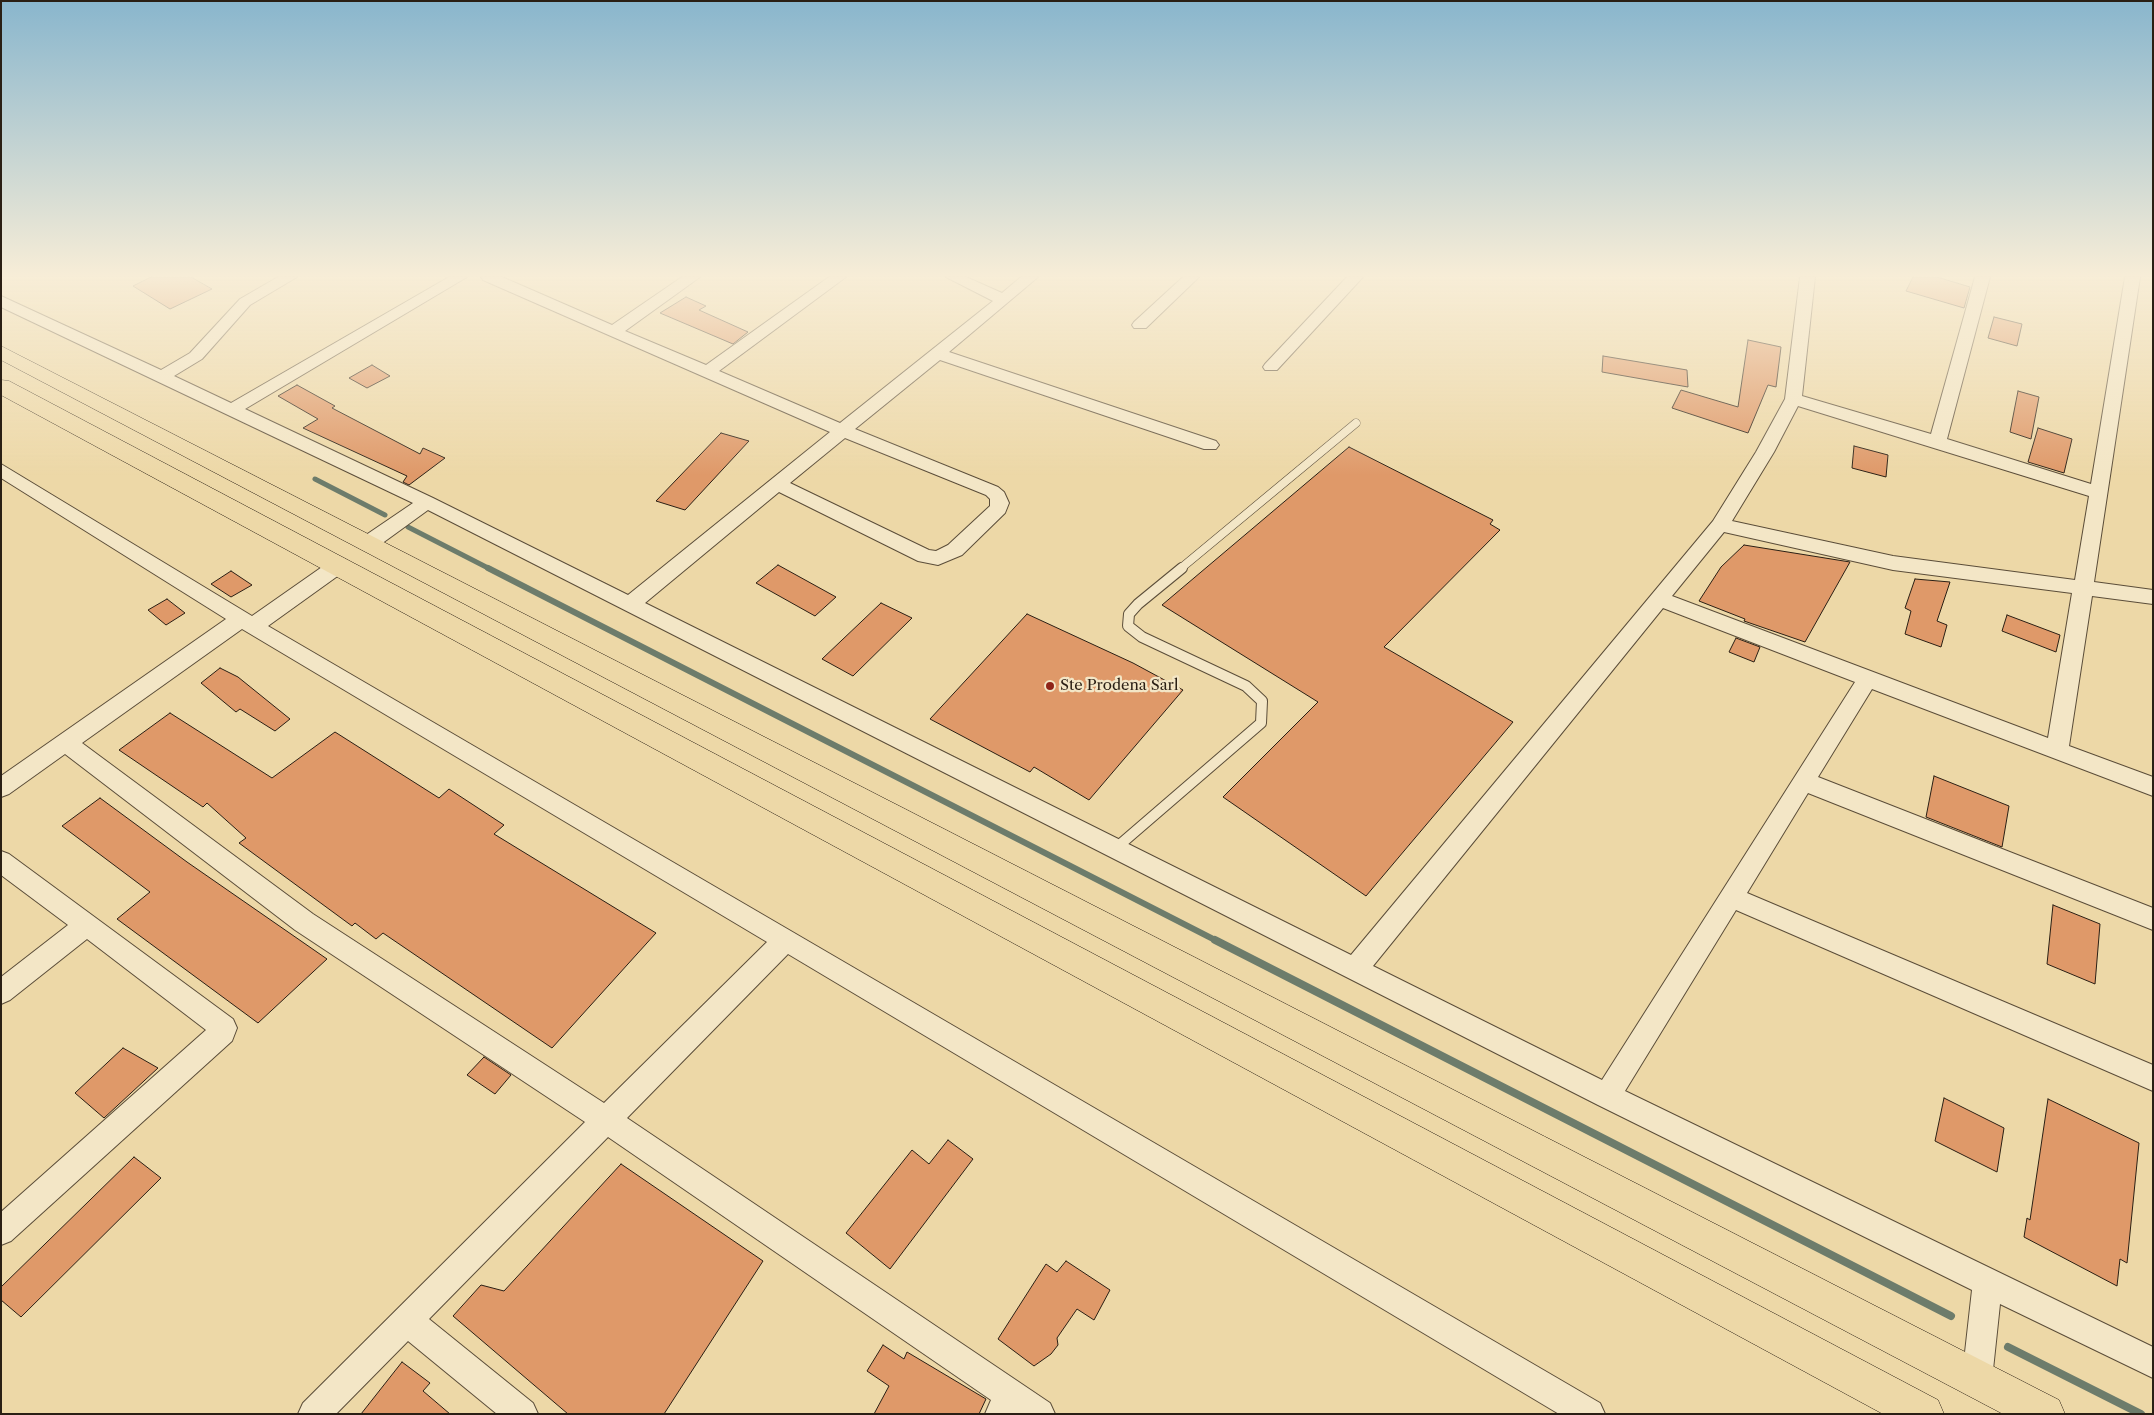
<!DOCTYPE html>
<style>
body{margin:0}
#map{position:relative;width:2154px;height:1415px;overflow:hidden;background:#edd8a7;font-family:"Libre Caslon Text",serif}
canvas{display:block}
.frame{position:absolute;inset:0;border:2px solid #2a1f14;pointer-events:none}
</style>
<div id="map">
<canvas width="2154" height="1415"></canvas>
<div class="frame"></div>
</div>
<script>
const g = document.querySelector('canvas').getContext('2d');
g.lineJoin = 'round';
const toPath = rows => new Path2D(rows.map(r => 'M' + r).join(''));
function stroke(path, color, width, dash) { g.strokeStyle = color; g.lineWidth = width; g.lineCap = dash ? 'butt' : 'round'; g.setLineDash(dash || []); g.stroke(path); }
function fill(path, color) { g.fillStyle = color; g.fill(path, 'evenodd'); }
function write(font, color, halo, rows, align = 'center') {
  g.font = font + ' "Libre Caslon Text",serif'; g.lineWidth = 4.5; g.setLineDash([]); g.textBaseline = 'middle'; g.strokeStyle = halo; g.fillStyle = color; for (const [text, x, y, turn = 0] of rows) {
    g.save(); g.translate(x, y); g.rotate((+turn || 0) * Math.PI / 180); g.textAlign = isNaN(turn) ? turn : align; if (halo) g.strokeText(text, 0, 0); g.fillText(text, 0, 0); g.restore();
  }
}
const streamFar2 = toPath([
 [315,479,385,515],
 [408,527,490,569]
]);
const streamFar1 = toPath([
 [488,568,1217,941]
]);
const stream = toPath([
 [1215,940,1951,1316],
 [2008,1347,2141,1414]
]);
const building = toPath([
 [151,277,191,277,212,289,170,309,133,286,151,277],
 [1913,277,1937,277,1970,287,1964,308,1906,291,1913,277],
 [686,297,706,306,699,310,748,332,733,344,660,313,686,297],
 [1994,317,2022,324,2017,346,1988,338,1994,317],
 [1748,340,1781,347,1776,387,1768,385,1748,433,1672,408,1681,390,1738,407,1748,340],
 [1603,356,1687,370,1688,387,1602,372,1603,356],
 [372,365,390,376,367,388,349,378,372,365],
 [297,385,335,406,332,408,420,454,423,448,445,458,409,485,403,482,407,476,303,428,318,419,278,396,297,385],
 [2018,391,2039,397,2031,439,2010,432,2018,391],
 [2038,428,2072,439,2064,473,2028,462,2038,428],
 [721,433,749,441,685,510,656,501,721,433],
 [1854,446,1888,455,1886,477,1852,468,1854,446],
 [1349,447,1493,520,1490,524,1500,530,1384,647,1513,722,1366,896,1223,797,1318,702,1162,605,1349,447],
 [1744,545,1850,562,1805,642,1744,621,1745,619,1699,601,1721,567,1744,545],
 [778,565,836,597,815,616,756,583,778,565],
 [231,571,252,585,231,597,211,584,231,571],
 [1915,579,1950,582,1937,621,1947,625,1941,647,1905,634,1911,611,1905,608,1915,579],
 [167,599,185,613,166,625,148,610,167,599],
 [881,603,912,618,853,676,822,659,881,603],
 [1027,614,1133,663,1183,690,1089,800,1034,767,1030,772,930,719,1027,614],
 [2007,615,2060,635,2056,652,2002,631,2007,615],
 [1736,638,1760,647,1754,662,1729,652,1736,638],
 [220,668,238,677,290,719,275,731,240,709,236,712,201,683,220,668],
 [170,713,272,778,335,732,439,798,449,789,504,825,494,834,656,933,552,1048,383,933,376,939,355,923,352,926,239,843,246,838,207,803,203,807,119,750,170,713],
 [1934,776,2009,806,2002,847,1926,817,1934,776],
 [100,798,187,862,327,959,258,1023,117,919,150,892,62,826,100,798],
 [2053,905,2100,924,2095,984,2047,964,2053,905],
 [123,1048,158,1068,104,1118,75,1093,123,1048],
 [484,1057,511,1075,495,1094,467,1075,484,1057],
 [1944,1098,2004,1128,1997,1172,1935,1141,1944,1098],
 [2048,1099,2139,1143,2127,1263,2120,1259,2117,1286,2024,1237,2027,1218,2030,1220,2048,1099],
 [948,1140,973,1159,890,1269,846,1233,912,1150,929,1164,948,1140],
 [134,1157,161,1178,21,1317,1,1300,1,1287,134,1157],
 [621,1164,763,1261,664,1414,568,1414,453,1316,481,1285,504,1291,621,1164],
 [1066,1261,1110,1290,1094,1320,1077,1309,1057,1338,1058,1345,1051,1354,1034,1366,998,1339,1046,1264,1057,1272,1066,1261],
 [883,1345,904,1359,907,1352,986,1399,979,1414,874,1414,889,1386,867,1371,883,1345],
 [402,1362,430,1383,423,1391,450,1414,361,1414,402,1362]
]);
const serviceFar1 = toPath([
 [1180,569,1356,423]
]);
const service = toPath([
 [1116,848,1261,723,1262,701,1246,686,1142,637,1128,626,1129,614,1138,604,1182,568]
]);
const minor = toPath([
 [278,277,297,277,250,305,202,359,174,376,231,403,449,277,467,277,245,409,433,498,628,595,830,432,483,280,481,277,502,277,612,325,682,277,700,277,625,331,706,365,829,277,846,277,719,371,840,423,993,301,946,277,966,277,1002,293,1021,277,1038,277,949,352,1216,441,1219,445,1216,449,1204,449,940,360,855,429,998,487,1004,492,1009,503,1005,513,962,555,938,565,918,561,779,492,645,603,1351,955,1713,521,1756,452,1785,399,1800,277,1815,277,1802,396,1931,434,1975,277,1990,277,1947,439,2091,484,2125,277,2140,277,2094,582,2153,590,2153,604,2092,596,2069,746,2153,777,2153,796,1872,689,1818,777,2153,908,2153,930,1808,793,1747,893,2153,1065,2153,1091,1736,910,1625,1091,2153,1347,2153,1378,2000,1304,1992,1379,1988,1390,1977,1394,1966,1390,1962,1379,1972,1290,1598,1105,428,510,377,547,370,549,363,547,361,542,363,537,413,503,1,307,1,296,161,370,190,353,240,299,278,277],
 [1798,406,2089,496,2075,580,1893,556,1732,521,1774,452,1798,406],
 [845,438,986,495,990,499,990,506,948,545,936,551,929,550,790,483,845,438],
 [1724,532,1893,570,2072,593,2048,738,1672,596,1724,532],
 [1663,608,1855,682,1602,1080,1373,966,1663,608],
 [1183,277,1199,277,1146,328,1134,328,1132,325,1134,322,1183,277],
 [1347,277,1363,277,1277,370,1265,370,1263,367,1265,364,1347,277],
 [1,464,252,616,332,560,339,558,346,560,349,565,346,570,268,626,1600,1403,1605,1414,1559,1414,788,954,627,1118,1050,1403,1055,1414,985,1414,991,1400,608,1137,429,1319,533,1403,538,1414,497,1414,408,1341,336,1414,298,1414,303,1403,585,1122,295,930,65,754,9,794,1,797,1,776,226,619,1,478,1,464],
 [242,629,767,942,604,1103,313,914,82,743,242,629],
 [1,851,9,854,233,1019,237,1028,232,1041,11,1241,1,1245,1,1212,206,1030,87,939,10,1000,1,1004,1,977,68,925,1,875,1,851]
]);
const trunk = toPath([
 [1,346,2059,1400,2065,1414,2003,1414,1,360,1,346],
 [1,380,9,381,1938,1400,1944,1414,1883,1414,1,395,1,380]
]);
const markers = [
 [1050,686,5,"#8f2418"]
];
const poiNames = [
 ["Ste Prodena Sarl",1060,686]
];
stroke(streamFar2, '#6d7c6b', 5);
stroke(streamFar1, '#6d7c6b', 6);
stroke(stream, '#6d7c6b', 8);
fill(building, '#df9969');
stroke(building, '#2a1f14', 1);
stroke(serviceFar1, '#5b4d39', 9);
stroke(service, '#5b4d39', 12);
stroke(minor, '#5b4d39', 2);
stroke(trunk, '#2a1f14', 1);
stroke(serviceFar1, '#f3e6c6', 8);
stroke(service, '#f3e6c6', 10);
fill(minor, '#f3e6c6');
fill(trunk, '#edd8a7');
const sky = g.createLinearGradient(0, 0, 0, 475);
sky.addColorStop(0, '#89b6cd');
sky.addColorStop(0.58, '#f7edd7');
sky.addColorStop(1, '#f7edd700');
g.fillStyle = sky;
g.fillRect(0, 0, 2154, 475);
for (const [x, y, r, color] of markers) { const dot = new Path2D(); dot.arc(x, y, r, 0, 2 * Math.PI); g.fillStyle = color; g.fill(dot); stroke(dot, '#f3e6c6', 2); }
write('15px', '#2a1f14', '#f3e6c6', poiNames, 'left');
</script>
